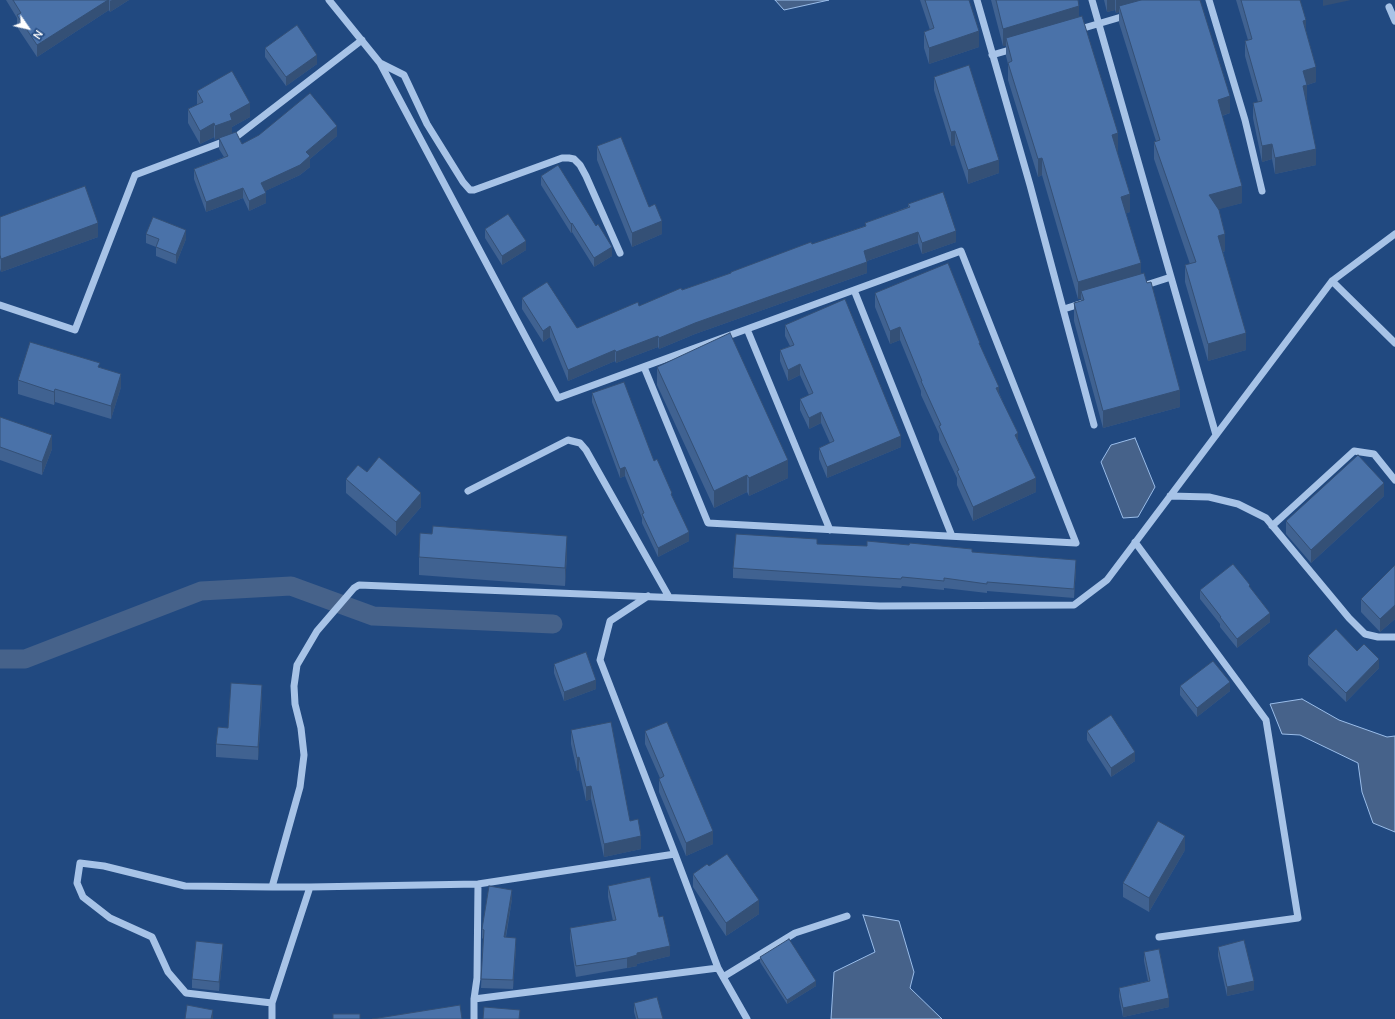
<!DOCTYPE html>
<style>
body{margin:0}
#map{position:relative;width:1395px;height:1019px;overflow:hidden;background:#214980;font-family:Manrope,sans-serif}
canvas{display:block}
.north{position:absolute;left:8px;top:8px;width:40px;height:40px;-webkit-text-stroke:3px #214980;paint-order:stroke;rotate:124deg;font-size:11px;font-weight:700;line-height:16px;text-align:center;color:#fff}
.north::after{content:'';display:block;margin:auto;width:14px;height:18px;background:#fff;clip-path:polygon(50% 0,100% 100%,50% 72%,0 100%)}
</style>
<div id="map">
<canvas width="1395" height="1019"></canvas>
<div class="north">N</div>
</div>
<script>
const g = document.querySelector('canvas').getContext('2d');
g.lineJoin = 'round';
function fill(path, color) { g.fillStyle = color; g.fill(path, 'evenodd'); }
const toPath = rows => new Path2D(rows.map(r => 'M' + r).join(''));
function stroke(path, color, width, dash) { g.strokeStyle = color; g.lineWidth = width; g.lineCap = dash ? 'butt' : 'round'; g.setLineDash(dash || []); g.stroke(path); }
const water = toPath([
 [775,0,829,0,784,10,775,0],
 [1135,438,1155,487,1138,517,1123,518,1101,462,1111,445,1135,438],
 [1302,699,1339,720,1387,737,1395,736,1395,832,1373,823,1362,792,1358,763,1300,735,1282,734,1270,704,1302,699],
 [863,915,899,921,914,972,910,988,942,1019,831,1019,834,972,875,952,863,915]
]);
const canal = toPath([
 [0,659,25,659,201,591,291,586,373,616,553,624]
]);
const minor = toPath([
 [329,0,380,63,558,398,747,329,961,251,1076,543,708,523,644,367],
 [977,0,1030,185,1094,425],
 [1092,0,1216,435],
 [1209,0,1245,120,1262,191],
 [1389,7,1395,21],
 [1077,30,1128,15],
 [992,55,1013,49],
 [380,63,404,75,427,124,463,182,470,190,474,190,562,158,569,158,574,159,580,165,586,176,620,253],
 [1332,281,1395,343],
 [1143,286,1171,277],
 [854,290,952,536],
 [0,305,75,330,135,175,236,137,362,40],
 [1064,309,1083,303],
 [747,329,830,530],
 [468,491,568,440,580,443,586,450,669,597],
 [1170,496,1209,497,1238,504,1266,518,1349,618,1365,634,1378,637,1395,637],
 [1272,526,1354,451,1374,454,1395,480],
 [1135,542,1266,720,1298,918,1159,937],
 [648,596,610,621,600,660,675,854,718,968,747,1019],
 [272,887,300,787,304,755,301,728,295,704,294,686,297,665,317,631,354,588,359,585,880,606,1074,605,1107,580,1332,281,1395,234],
 [310,887,272,1003,186,993,168,972,152,937,110,918,83,897,77,883,80,863,104,866,185,886,272,887,310,887,478,884,675,854],
 [723,977,795,933,847,916],
 [474,999,718,968],
 [272,1019,272,1003],
 [474,1019,474,999,477,978,478,884]
]);
const wall = toPath([
 [6,0,129,0,110,12,109,10,37,57,17,27,17,18],
 [920,0,969,0,979,47,929,64,924,48,924,32,930,30],
 [991,0,1078,0,1079,17,1118,151,1117,151,1130,212,1126,213,1141,273,1180,407,1103,428,1074,321,1074,303,1081,301,1081,299,1078,299,1042,175,1038,177,1008,80,1008,64,1006,56,1006,46,1003,46],
 [1104,0,1200,0,1230,113,1222,116,1242,203,1218,209,1225,251,1223,252,1246,350,1208,361,1185,282,1185,265,1190,264,1154,159,1154,142,1156,141,1119,23,1119,12,1116,13,1115,10,1107,12],
 [1236,0,1300,0,1316,82,1307,85,1307,100,1306,100,1316,165,1275,174,1272,159,1262,162,1253,118,1253,103,1258,102,1245,56,1245,41,1248,40],
 [265,48,317,64,286,86,265,57],
 [934,77,999,173,968,184,955,145,951,146,934,90],
 [197,91,250,117,232,127,215,140,214,137,200,144,188,123,188,109,197,105],
 [337,136,310,159,310,167,300,175,265,191,266,203,249,211,243,198,206,212,194,179,194,169,224,157,219,149,219,138,242,144],
 [597,146,649,207,662,234,632,247,597,160],
 [541,176,612,256,594,267,572,232,571,233,541,185],
 [908,204,956,242,922,254,918,243,867,261,867,273,695,334,659,349,658,347,616,363,615,361,568,381,550,337,543,342,522,309,522,298,577,328,639,306,682,290,731,273,731,272,865,226,865,223,908,207],
 [0,217,98,237,1,272,0,269],
 [485,229,526,250,502,265,485,238],
 [146,234,186,239,176,264,156,256,156,247,146,243],
 [875,293,980,345,1018,440,1036,492,973,521,957,485,957,478,939,440,939,434,921,395,921,391,900,340,890,344,875,307],
 [785,325,901,447,827,478,819,459,819,448,830,443,821,423,809,429,800,410,800,399,809,395,800,375,788,381,780,361,780,350,790,346,785,336],
 [100,367,121,387,111,419,55,402,54,405,18,394,18,380],
 [657,367,788,478,749,496,747,492,714,508,657,385],
 [592,393,654,461,672,496,689,541,658,557,642,523,642,518,625,476,620,478,592,402],
 [0,417,52,449,42,475,0,460],
 [346,479,421,507,396,536,346,493],
 [1384,496,1311,563,1286,534,1286,521],
 [817,544,972,552,1076,569,1074,598,987,591,987,593,944,588,944,590,902,586,901,588,733,578,733,568],
 [567,554,565,586,419,575,419,557],
 [1395,565,1395,619,1380,632,1361,612,1361,599],
 [1250,588,1270,622,1237,648,1220,627,1220,624,1200,599,1200,590],
 [1357,651,1379,668,1346,702,1308,665,1308,656],
 [554,664,596,689,564,701,554,673],
 [1180,686,1230,691,1197,717,1180,695],
 [262,699,258,760,216,757,216,744,228,728],
 [571,730,630,821,641,849,604,857,591,799,586,801,579,770,577,771,571,744],
 [645,731,713,844,686,856,659,792,659,779,660,778,645,744],
 [1087,731,1135,761,1111,777,1087,740],
 [1185,850,1149,912,1123,897,1123,883],
 [709,866,759,914,726,936,693,887,693,874],
 [608,886,659,917,670,956,637,964,637,966,627,968,576,977,570,939,570,928,613,921,608,897],
 [512,899,506,937,516,947,513,989,481,988,483,939,482,938,482,929],
 [1218,947,1254,990,1227,996,1218,956],
 [1144,952,1169,1007,1123,1017,1119,997,1119,988,1148,981,1144,961],
 [223,953,219,991,192,988,192,979],
 [760,957,816,986,787,1004,760,962],
 [634,1003,663,1019,636,1019,634,1012]
]);
const shadedWall = toPath([
 [108,0,109,0,109,10,37,57,37,45],
 [112,0,129,0,110,12,110,1],
 [1107,0,1115,0,1115,10,1107,12],
 [1116,0,1166,0,1119,6,1119,12,1116,13],
 [1323,0,1351,0,1323,6],
 [1079,6,1079,24,1006,38,1006,46,1003,46,1003,29],
 [1306,20,1306,35,1303,21],
 [979,31,979,47,929,64,929,48],
 [317,55,317,64,286,86,286,77],
 [1316,67,1316,82,1307,85,1307,100,1303,101,1303,71],
 [1230,96,1230,113,1218,117,1218,100],
 [250,103,250,117,232,127,232,133,215,140,215,126,230,114],
 [214,123,214,137,200,144,200,131],
 [337,126,337,136,310,159,310,167,300,175,261,193,261,183,306,152],
 [955,131,955,145,951,146,951,132],
 [1118,133,1118,151,1112,153,1112,135],
 [1272,144,1272,159,1262,162,1262,146],
 [1316,149,1316,165,1275,174,1275,158],
 [1042,158,1042,175,1038,177,1038,159],
 [999,160,999,173,968,184,968,170],
 [1242,186,1242,203,1209,212,1209,195],
 [243,188,243,198,206,212,206,202],
 [266,193,266,203,249,211,249,201],
 [1130,194,1130,212,1121,215,1121,197],
 [662,221,662,234,632,247,632,233],
 [98,223,98,237,1,272,1,259],
 [572,223,572,232,571,233,571,224],
 [186,230,186,239,176,264,176,255],
 [956,231,956,242,922,254,922,243],
 [918,232,918,243,864,262,864,251],
 [1225,234,1225,251,1218,253,1218,236],
 [526,241,526,250,502,265,502,256],
 [612,247,612,256,594,267,594,258],
 [867,262,867,273,695,334,659,349,659,338,695,323],
 [1141,263,1141,281,1081,291,1081,299,1078,299,1078,282],
 [550,326,550,337,543,342,543,331],
 [900,327,900,340,890,344,890,331],
 [1246,333,1246,350,1208,361,1208,344],
 [658,336,658,347,616,363,616,352],
 [615,350,615,361,568,381,568,370],
 [800,364,800,375,788,381,788,370],
 [121,374,121,387,111,419,111,406],
 [999,387,999,400,996,388],
 [55,389,55,402,54,405,54,392],
 [1180,390,1180,407,1103,428,1103,411],
 [821,412,821,423,809,429,809,418],
 [1018,433,1018,447,1015,435],
 [52,435,52,449,42,475,42,462],
 [901,436,901,447,827,478,827,467],
 [788,460,788,478,749,496,749,478],
 [625,467,625,476,620,478,620,469],
 [747,475,747,492,714,508,714,491],
 [1036,478,1036,492,973,521,973,507],
 [1384,483,1384,496,1311,563,1311,550],
 [421,493,421,507,396,536,396,522],
 [689,532,689,541,658,557,658,548],
 [567,536,567,554,565,586,565,568],
 [1076,560,1076,569,1074,598,1074,589],
 [1395,605,1395,619,1380,632,1380,619],
 [1270,613,1270,622,1237,648,1237,639],
 [1379,659,1379,668,1346,702,1346,693],
 [596,680,596,689,564,701,564,692],
 [1230,682,1230,691,1197,717,1197,708],
 [262,685,262,699,258,760,258,747],
 [1135,752,1135,761,1111,777,1111,768],
 [579,757,579,770,577,771,577,758],
 [591,786,591,799,586,801,586,787],
 [713,831,713,844,686,856,686,843],
 [641,836,641,849,604,857,604,844],
 [1185,836,1185,850,1149,912,1149,898],
 [512,890,512,899,504,946,504,937],
 [759,900,759,914,726,936,726,923],
 [516,938,516,947,513,989,513,980],
 [223,944,223,953,219,991,219,982],
 [670,946,670,956,637,964,637,966,627,968,627,958,637,953],
 [816,981,816,986,787,1004,787,1000],
 [1254,981,1254,990,1227,996,1227,987],
 [1169,998,1169,1007,1123,1017,1123,1008],
 [213,1010,213,1019,211,1019]
]);
const building = toPath([
 [13,0,108,0,37,45,17,15,21,13,13,0],
 [925,0,969,0,979,31,929,48,924,32,934,28,925,0],
 [996,0,1078,0,1079,6,1003,29,996,0],
 [1141,0,1200,0,1230,96,1218,100,1242,186,1209,195,1219,210,1225,234,1218,236,1246,333,1208,344,1185,265,1196,262,1154,142,1160,140,1119,6,1141,0],
 [1241,0,1300,0,1306,20,1303,21,1316,67,1303,71,1307,85,1303,86,1316,149,1275,158,1272,144,1262,146,1253,103,1262,101,1245,41,1252,39,1241,0],
 [1082,16,1118,133,1112,135,1130,194,1121,197,1141,263,1078,282,1042,158,1038,159,1008,63,1012,61,1006,38,1082,16],
 [297,25,317,55,286,77,265,48,297,25],
 [969,65,999,160,968,170,955,131,951,132,934,77,969,65],
 [232,71,250,103,230,114,232,120,215,126,214,123,200,131,188,109,203,102,197,91,232,71],
 [310,93,337,126,306,152,310,156,300,165,261,183,266,193,249,201,243,188,206,202,194,169,228,156,219,138,236,132,242,144,259,135,310,93],
 [621,137,649,207,655,204,662,221,632,233,597,146,621,137],
 [558,165,596,226,598,224,612,247,594,258,572,223,571,224,541,176,558,165],
 [85,186,98,223,1,259,0,255,0,217,85,186],
 [943,192,956,231,922,243,918,232,864,251,867,262,695,323,659,338,658,336,616,352,615,350,568,370,550,326,543,331,522,298,547,282,577,328,638,302,639,306,681,288,682,290,731,273,731,272,811,242,812,244,866,226,865,223,910,207,908,204,943,192],
 [508,214,526,241,502,256,485,229,508,214],
 [153,217,186,230,176,255,156,247,159,239,146,234,153,217],
 [948,263,980,343,979,343,999,387,996,388,1018,433,1015,435,1036,478,973,507,957,471,959,470,939,426,941,425,921,381,922,381,900,327,890,331,875,293,948,263],
 [1144,273,1147,283,1151,282,1180,390,1103,411,1074,303,1084,300,1081,291,1144,273],
 [845,299,901,436,827,467,819,448,834,441,821,412,809,418,800,399,813,393,800,364,788,370,780,350,794,345,785,325,845,299],
 [730,333,788,460,749,478,747,475,714,491,657,367,730,333],
 [30,342,100,363,98,367,121,374,111,406,55,389,54,392,18,380,30,342],
 [624,382,654,461,657,459,672,493,671,494,689,532,658,548,642,514,644,513,625,467,620,469,592,393,624,382],
 [0,417,52,435,42,462,0,447,0,417],
 [1358,455,1384,483,1311,550,1286,521,1358,455],
 [379,457,421,493,396,522,346,479,358,465,367,472,379,457],
 [433,526,567,536,565,568,419,557,420,533,432,534,433,526],
 [736,534,817,539,817,544,867,546,867,541,909,545,910,543,972,549,972,552,1076,560,1074,589,987,582,987,584,944,578,944,581,902,577,901,579,733,568,736,534],
 [1233,564,1250,585,1249,586,1270,613,1237,639,1220,617,1221,617,1200,590,1233,564],
 [1395,565,1395,605,1380,619,1361,599,1395,565],
 [1336,629,1357,651,1364,644,1379,659,1346,693,1308,656,1336,629],
 [586,652,596,680,564,692,554,664,586,652],
 [1213,661,1230,682,1197,708,1180,686,1213,661],
 [231,683,262,685,258,747,216,744,218,727,228,728,231,683],
 [1111,715,1135,752,1111,768,1087,731,1111,715],
 [611,722,630,821,638,819,641,836,604,844,591,786,586,787,579,757,577,758,571,730,611,722],
 [667,722,713,831,686,843,659,779,664,776,645,731,667,722],
 [1158,821,1185,836,1149,898,1123,883,1158,821],
 [727,854,759,900,726,923,693,874,707,864,709,866,727,854],
 [650,877,659,917,663,916,670,946,637,953,637,955,627,958,576,966,570,928,616,920,608,886,650,877],
 [489,886,512,890,504,937,516,938,513,980,481,979,484,930,482,929,489,886],
 [789,939,816,981,787,1000,760,957,789,939],
 [1244,940,1254,981,1227,987,1218,947,1244,940],
 [196,941,223,944,219,982,192,979,196,941],
 [1159,949,1169,998,1123,1008,1119,988,1150,981,1144,952,1159,949],
 [657,997,663,1019,638,1019,634,1003,657,997],
 [187,1005,213,1010,211,1019,185,1019,187,1005],
 [460,1005,462,1019,372,1019,460,1005],
 [484,1007,520,1010,519,1019,483,1019,484,1007],
 [333,1014,360,1014,360,1019,333,1019,333,1014]
]);
fill(water, '#46628a');
stroke(water, '#9abde9', 1);
stroke(canal, '#46628a', 19);
stroke(minor, '#a7c3e7', 7);
fill(wall, '#406291');
fill(shadedWall, '#345076');
fill(building, '#4a72a9');
stroke(building, '#345076', 1);
</script>
